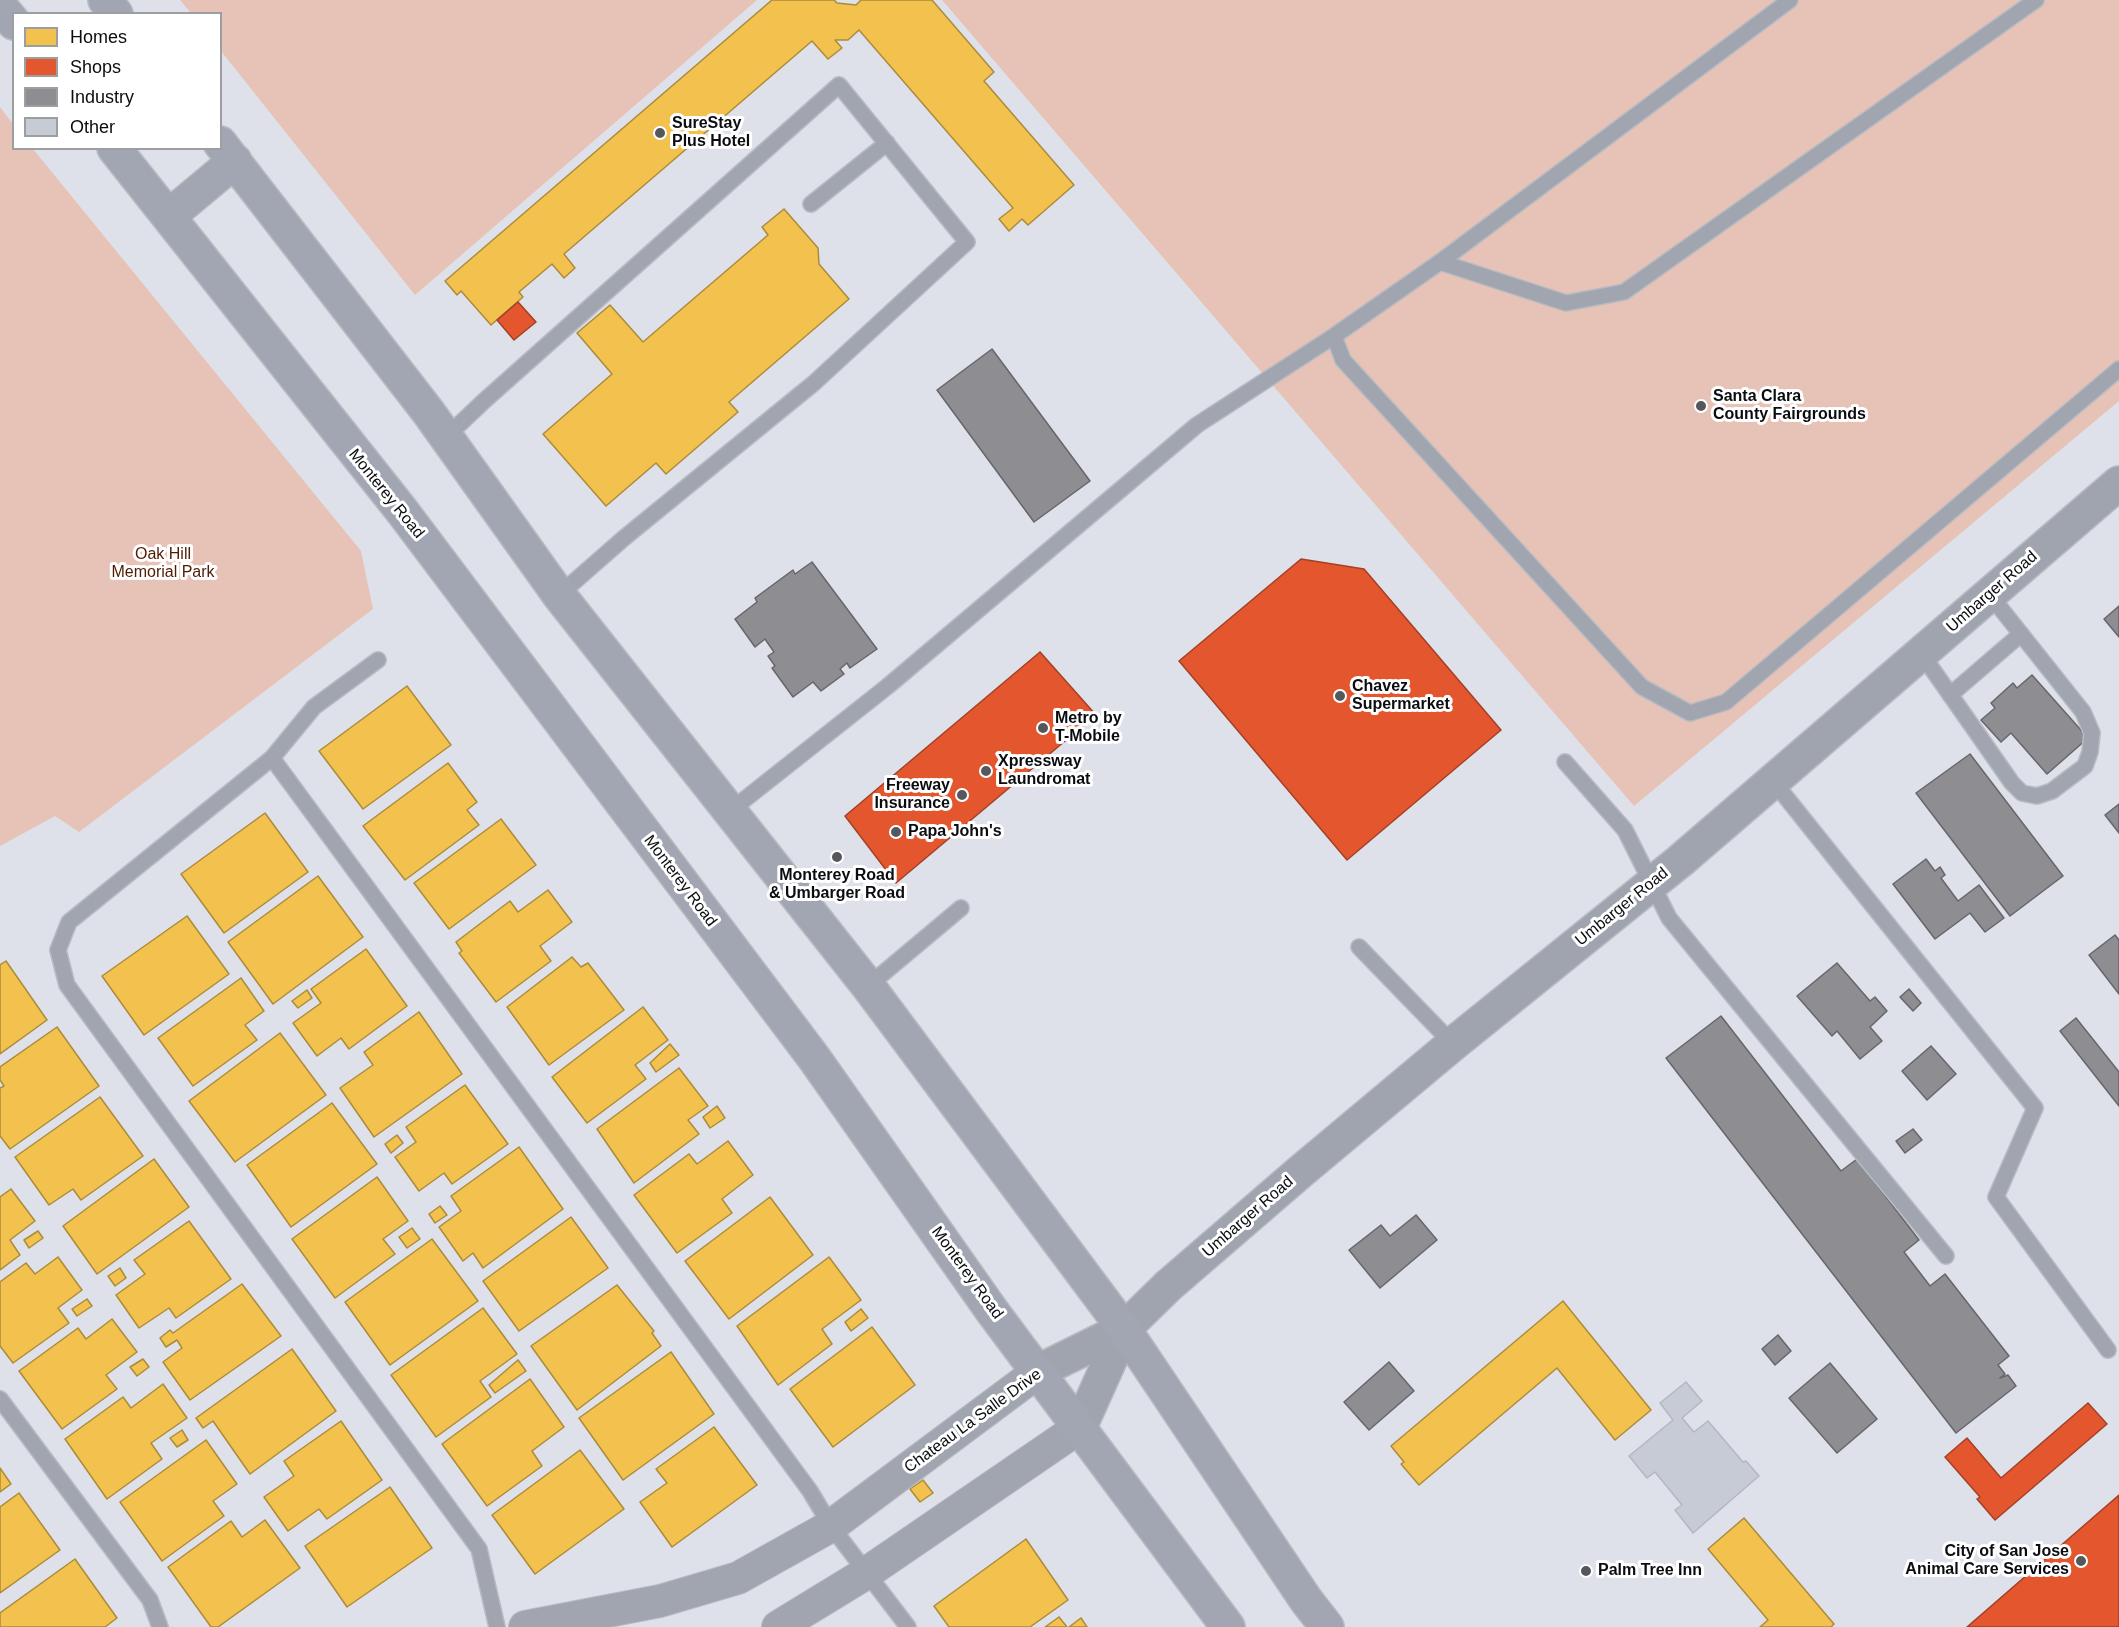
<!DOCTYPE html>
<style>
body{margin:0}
#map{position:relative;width:2119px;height:1627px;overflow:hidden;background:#dee1ea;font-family:Arial,sans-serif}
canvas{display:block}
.legend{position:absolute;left:12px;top:12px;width:210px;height:138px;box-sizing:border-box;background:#fff;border:2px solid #9d9e9f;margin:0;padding:8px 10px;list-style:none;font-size:18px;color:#0a0c10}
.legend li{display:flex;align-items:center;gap:12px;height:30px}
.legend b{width:30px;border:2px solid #9d9e9f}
</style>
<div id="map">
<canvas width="2119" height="1627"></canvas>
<ul class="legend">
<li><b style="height:16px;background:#f2c14e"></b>Homes</li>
<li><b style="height:16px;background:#e4572e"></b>Shops</li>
<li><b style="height:16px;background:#8d8d92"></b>Industry</li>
<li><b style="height:16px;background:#c6cbd6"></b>Other</li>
</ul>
</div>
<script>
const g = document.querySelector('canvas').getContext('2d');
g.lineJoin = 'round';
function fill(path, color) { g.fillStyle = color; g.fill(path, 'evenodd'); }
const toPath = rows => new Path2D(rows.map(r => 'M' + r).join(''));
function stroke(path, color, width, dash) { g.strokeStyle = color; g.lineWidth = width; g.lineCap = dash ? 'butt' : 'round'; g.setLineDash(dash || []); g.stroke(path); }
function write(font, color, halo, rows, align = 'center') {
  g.font = font + ' Arial,sans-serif'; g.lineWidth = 6; g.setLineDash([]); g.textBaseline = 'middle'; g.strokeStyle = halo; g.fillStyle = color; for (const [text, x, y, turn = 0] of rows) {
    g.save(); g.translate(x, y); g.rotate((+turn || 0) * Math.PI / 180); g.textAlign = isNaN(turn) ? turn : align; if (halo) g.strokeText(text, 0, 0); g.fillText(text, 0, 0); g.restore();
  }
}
const green = toPath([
 [180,0,757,0,415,295,221,51,220,14,191,13],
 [942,0,2119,0,2119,401,1634,806],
 [0,107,13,124,14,148,33,149,361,551,373,609,79,832,55,816,0,846]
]);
const homes = toPath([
 [772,0,834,0,837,3,856,5,861,0,932,0,994,72,984,81,1074,185,1028,225,1022,219,1009,231,999,219,1013,208,859,30,848,40,835,40,842,48,828,59,812,41,564,254,575,268,564,278,552,264,519,292,523,297,491,325,461,291,457,295,445,281,772,0],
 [784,209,818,248,819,264,849,299,729,402,738,412,666,474,656,463,606,506,543,434,612,374,577,333,610,305,643,342,768,235,762,227,784,209],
 [407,686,451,745,363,809,319,751,407,686],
 [448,763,477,802,467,810,479,825,405,880,363,826,448,763],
 [265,813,308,872,224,933,181,874,265,813],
 [501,819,536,865,449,929,414,883,501,819],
 [318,876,363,937,273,1004,228,942,318,876],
 [548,890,572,922,540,946,551,961,496,1002,459,953,462,951,456,942,510,901,518,912,548,890],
 [187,916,229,974,144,1035,102,976,187,916],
 [366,949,407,1006,349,1049,341,1038,317,1056,293,1023,321,1003,311,989,366,949],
 [572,957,581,967,588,963,624,1010,549,1065,507,1007,572,957],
 [6,961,47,1020,0,1054,0,965,6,961],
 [241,978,264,1011,245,1025,257,1040,193,1086,158,1038,241,978],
 [307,990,312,998,298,1008,292,1001,307,990],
 [643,1007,668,1040,635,1065,646,1079,587,1123,552,1077,643,1007],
 [419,1012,462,1074,374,1137,340,1088,373,1065,364,1052,419,1012],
 [57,1027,99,1086,10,1149,0,1136,0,1088,4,1086,0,1080,0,1067,57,1027],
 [280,1033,326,1095,235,1162,189,1101,280,1033],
 [670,1044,679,1055,656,1072,650,1063,670,1044],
 [679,1068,708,1106,688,1120,699,1134,634,1183,597,1129,679,1068],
 [465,1085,508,1144,452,1184,444,1173,419,1191,395,1157,416,1142,406,1127,465,1085],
 [100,1097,143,1156,81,1200,73,1189,49,1205,15,1157,100,1097],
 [332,1103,377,1164,291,1227,247,1165,332,1103],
 [717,1106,725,1118,710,1128,703,1117,717,1106],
 [397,1135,403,1143,391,1153,385,1144,397,1135],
 [728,1141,753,1175,722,1199,732,1213,677,1253,634,1195,689,1154,697,1164,728,1141],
 [519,1147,563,1209,483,1268,473,1253,463,1261,439,1227,461,1211,451,1196,519,1147],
 [154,1159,189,1207,97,1274,63,1226,154,1159],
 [377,1177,408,1221,383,1239,395,1254,335,1298,292,1239,377,1177],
 [11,1189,35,1221,10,1240,20,1255,0,1270,0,1197,11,1189],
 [770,1197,813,1255,729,1319,685,1261,770,1197],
 [440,1206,447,1215,435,1223,429,1214,440,1206],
 [571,1217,608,1268,519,1331,483,1281,571,1217],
 [189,1221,231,1279,176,1318,169,1308,139,1328,116,1295,145,1274,134,1260,189,1221],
 [412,1228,420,1239,407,1248,399,1237,412,1228],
 [38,1231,43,1238,29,1248,24,1240,38,1231],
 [432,1239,478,1301,390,1365,345,1302,432,1239],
 [58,1257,82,1290,58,1308,69,1323,13,1363,0,1346,0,1282,26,1263,35,1274,58,1257],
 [829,1257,861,1300,822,1329,832,1344,778,1385,737,1326,829,1257],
 [120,1268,126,1278,115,1286,108,1276,120,1268],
 [242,1284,281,1336,190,1400,163,1362,182,1348,177,1340,166,1347,160,1338,170,1330,173,1333,242,1284],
 [617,1285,654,1331,652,1333,661,1346,577,1410,531,1346,617,1285],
 [87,1299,92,1306,77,1316,72,1309,87,1299],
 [1563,1301,1651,1410,1615,1440,1557,1368,1419,1485,1401,1464,1404,1462,1391,1446,1563,1301],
 [483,1308,517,1354,480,1381,491,1397,436,1437,391,1375,483,1308],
 [861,1309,868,1318,851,1331,845,1322,861,1309],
 [112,1319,137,1352,106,1375,117,1389,62,1429,19,1371,78,1328,86,1339,112,1319],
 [872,1327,915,1385,833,1447,790,1389,872,1327],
 [292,1349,336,1411,250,1474,213,1421,203,1428,196,1418,292,1349],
 [671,1352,714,1414,623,1480,579,1418,671,1352],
 [143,1359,149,1367,137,1376,130,1367,143,1359],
 [518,1360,526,1371,495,1393,489,1385,518,1360],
 [530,1379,564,1427,532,1451,542,1466,487,1506,442,1444,530,1379],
 [163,1384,187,1418,151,1443,162,1459,107,1499,65,1439,123,1397,131,1408,163,1384],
 [341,1421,382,1480,327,1519,319,1509,288,1531,264,1497,294,1476,284,1461,341,1421],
 [714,1427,757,1485,672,1547,640,1502,667,1483,656,1469,714,1427],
 [182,1430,188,1440,177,1447,170,1438,182,1430],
 [206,1440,237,1484,213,1501,224,1516,162,1561,120,1502,206,1440],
 [580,1450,624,1509,535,1574,492,1515,580,1450],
 [0,1468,11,1484,0,1492,0,1468],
 [923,1480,933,1493,920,1502,910,1489,923,1480],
 [390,1487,432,1548,347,1607,305,1546,390,1487],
 [19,1493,60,1550,0,1593,0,1507,19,1493],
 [1744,1518,1834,1624,1831,1627,1760,1627,1768,1620,1708,1549,1744,1518],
 [265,1520,300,1568,218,1627,211,1627,168,1567,231,1521,242,1537,265,1520],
 [1026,1539,1068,1600,1030,1627,949,1627,934,1606,1026,1539],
 [75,1559,117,1618,105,1627,0,1627,0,1613,75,1559],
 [1059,1617,1067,1627,1045,1627,1059,1617],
 [1081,1618,1087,1627,1069,1627,1081,1618]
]);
const shops = toPath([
 [518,302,536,322,514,340,497,320,518,302],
 [1301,559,1364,569,1501,730,1347,860,1179,661,1301,559],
 [1040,652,1096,715,896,883,845,816,1040,652],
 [2088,1403,2107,1424,1995,1520,1977,1499,1980,1497,1945,1457,1967,1438,2001,1478,2088,1403],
 [2119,1495,2119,1627,1967,1627,2119,1495]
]);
const industry = toPath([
 [992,349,1090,481,1034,522,937,390,992,349],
 [812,562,877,649,850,668,847,663,840,669,844,674,821,691,813,682,793,697,772,668,775,666,768,656,774,652,765,639,755,647,735,619,757,602,755,598,793,570,795,574,812,562],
 [2119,606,2119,637,2104,619,2119,606],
 [2032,675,2088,738,2047,774,2011,733,2001,742,1981,720,1995,708,1991,703,2013,683,2017,688,2032,675],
 [1970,754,2063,876,2010,916,1916,793,1970,754],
 [2119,804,2119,833,2105,815,2119,804],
 [1926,859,1935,871,1940,867,1945,875,1941,878,1958,901,1979,885,2004,918,1985,932,1970,913,1935,939,1893,884,1926,859],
 [2115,935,2119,940,2119,994,2089,955,2115,935],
 [1837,963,1870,1001,1875,997,1887,1011,1870,1027,1882,1041,1860,1059,1837,1031,1832,1036,1797,996,1837,963],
 [1909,989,1921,1003,1913,1011,1900,997,1909,989],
 [1721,1016,1841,1171,1857,1159,1919,1240,1904,1252,1930,1286,1945,1274,2009,1356,1998,1365,2005,1374,2000,1378,2008,1375,2016,1386,1956,1433,1666,1058,1721,1016],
 [2076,1018,2119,1072,2119,1106,2060,1031,2076,1018],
 [1931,1046,1956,1074,1927,1100,1902,1071,1931,1046],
 [1913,1129,1922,1140,1905,1153,1896,1141,1913,1129],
 [1416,1215,1437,1240,1380,1288,1349,1250,1381,1225,1390,1236,1416,1215],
 [1778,1335,1791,1351,1775,1365,1762,1349,1778,1335],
 [1389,1362,1414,1391,1369,1430,1344,1402,1389,1362],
 [1830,1363,1877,1419,1837,1453,1789,1398,1830,1363]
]);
const building = toPath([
 [1686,1382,1702,1401,1682,1418,1694,1432,1708,1421,1743,1462,1746,1461,1759,1476,1693,1533,1675,1510,1682,1505,1655,1472,1647,1478,1629,1456,1673,1420,1660,1403,1686,1382]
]);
const lane = toPath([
 [1790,0,1440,262,1334,336,1343,360,1642,687,1690,713,1726,702,2119,369],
 [811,204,887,143],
 [1440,262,1566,303,1624,292,2036,0],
 [445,438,484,401,839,85,967,242,814,383,624,538,559,595],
 [1921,653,2012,783,2022,793,2037,796,2052,791,2085,766,2090,752,2092,733,2083,712,1990,595],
 [378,660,314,707,272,758,69,922,58,950,67,985,479,1549,497,1627],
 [1950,695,2021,634],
 [272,758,810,1491,831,1526,908,1627],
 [1565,762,1625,830,1669,918,1946,1256],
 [1773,781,2035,1108,1996,1197,2108,1350],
 [730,811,888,686,1197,425,1334,336],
 [1359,947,1453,1044],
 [868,986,961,908],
 [0,1399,150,1600,160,1627]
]);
const street = toPath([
 [525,1627,660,1601,738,1578,831,1526,1039,1371],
 [778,1627,868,1572,1080,1427]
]);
const secondary = toPath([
 [1039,1371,1124,1329,1168,1286,1300,1172,1453,1044,1680,861,2119,483],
 [1080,1427,1124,1329]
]);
const primary = toPath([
 [105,0,116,14],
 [0,6,14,23],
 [220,143,429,413,559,595,868,986,1124,1329,1306,1600,1327,1627],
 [114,148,402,511,814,1058,992,1311,1228,1627],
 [169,216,235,161]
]);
const markers = [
 [660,133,6,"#54575c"],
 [1701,406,6,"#54575c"],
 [1340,696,6,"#54575c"],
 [1043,728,6,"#54575c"],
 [986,771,6,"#54575c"],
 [962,795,6,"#54575c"],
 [896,832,6,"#54575c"],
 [837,857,6,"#54575c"],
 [2081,1561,6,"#54575c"],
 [1586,1571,6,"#54575c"]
];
const poiNames = [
 ["SureStay",672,124],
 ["Plus Hotel",672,142],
 ["Santa Clara",1713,397],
 ["County Fairgrounds",1713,415],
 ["Chavez",1352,687],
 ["Supermarket",1352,705],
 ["Metro by",1055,719],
 ["T-Mobile",1055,737],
 ["Xpressway",998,762],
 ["Laundromat",998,780],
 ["Freeway",950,786,"right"],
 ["Insurance",950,804,"right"],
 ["Papa John's",908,832],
 ["Monterey Road",837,876,"center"],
 ["& Umbarger Road",837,894,"center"],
 ["City of San Jose",2069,1552,"right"],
 ["Animal Care Services",2069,1570,"right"],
 ["Palm Tree Inn",1598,1571]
];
const streetNames = [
 ["Monterey Road",386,494,51],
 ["Umbarger Road",1992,592,-41],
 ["Monterey Road",680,881,53],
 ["Umbarger Road",1622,907,-39],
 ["Umbarger Road",1248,1217,-41],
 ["Monterey Road",967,1273,54],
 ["Chateau La Salle Drive",973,1421,-36]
];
const parkNames = [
 ["Oak Hill",163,555],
 ["Memorial Park",163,573]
];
fill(green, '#e7c2b6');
fill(homes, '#f2c14e');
stroke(homes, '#ac8b3b', 1.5);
fill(shops, '#e4572e');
stroke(shops, '#a34025', 1.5);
fill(industry, '#8d8d92');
stroke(industry, '#66666b', 1.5);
fill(building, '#c6cbd6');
stroke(building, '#b4b7bd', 1.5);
stroke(lane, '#b9bbc2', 18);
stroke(street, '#b9bbc2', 34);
stroke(secondary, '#b9bbc2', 36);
stroke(primary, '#b9bbc2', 36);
stroke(lane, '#a0a5af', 15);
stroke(street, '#a0a5af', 32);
stroke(secondary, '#a0a4af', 33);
stroke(primary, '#a2a6b3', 33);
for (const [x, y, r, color] of markers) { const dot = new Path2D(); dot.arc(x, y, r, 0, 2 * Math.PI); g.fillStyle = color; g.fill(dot); stroke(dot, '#fff', 2); }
write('bold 16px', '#0a0c10', '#fff', poiNames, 'left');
write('16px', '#0a0c10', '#fff', streetNames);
write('16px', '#4f1c03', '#fff', parkNames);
</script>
